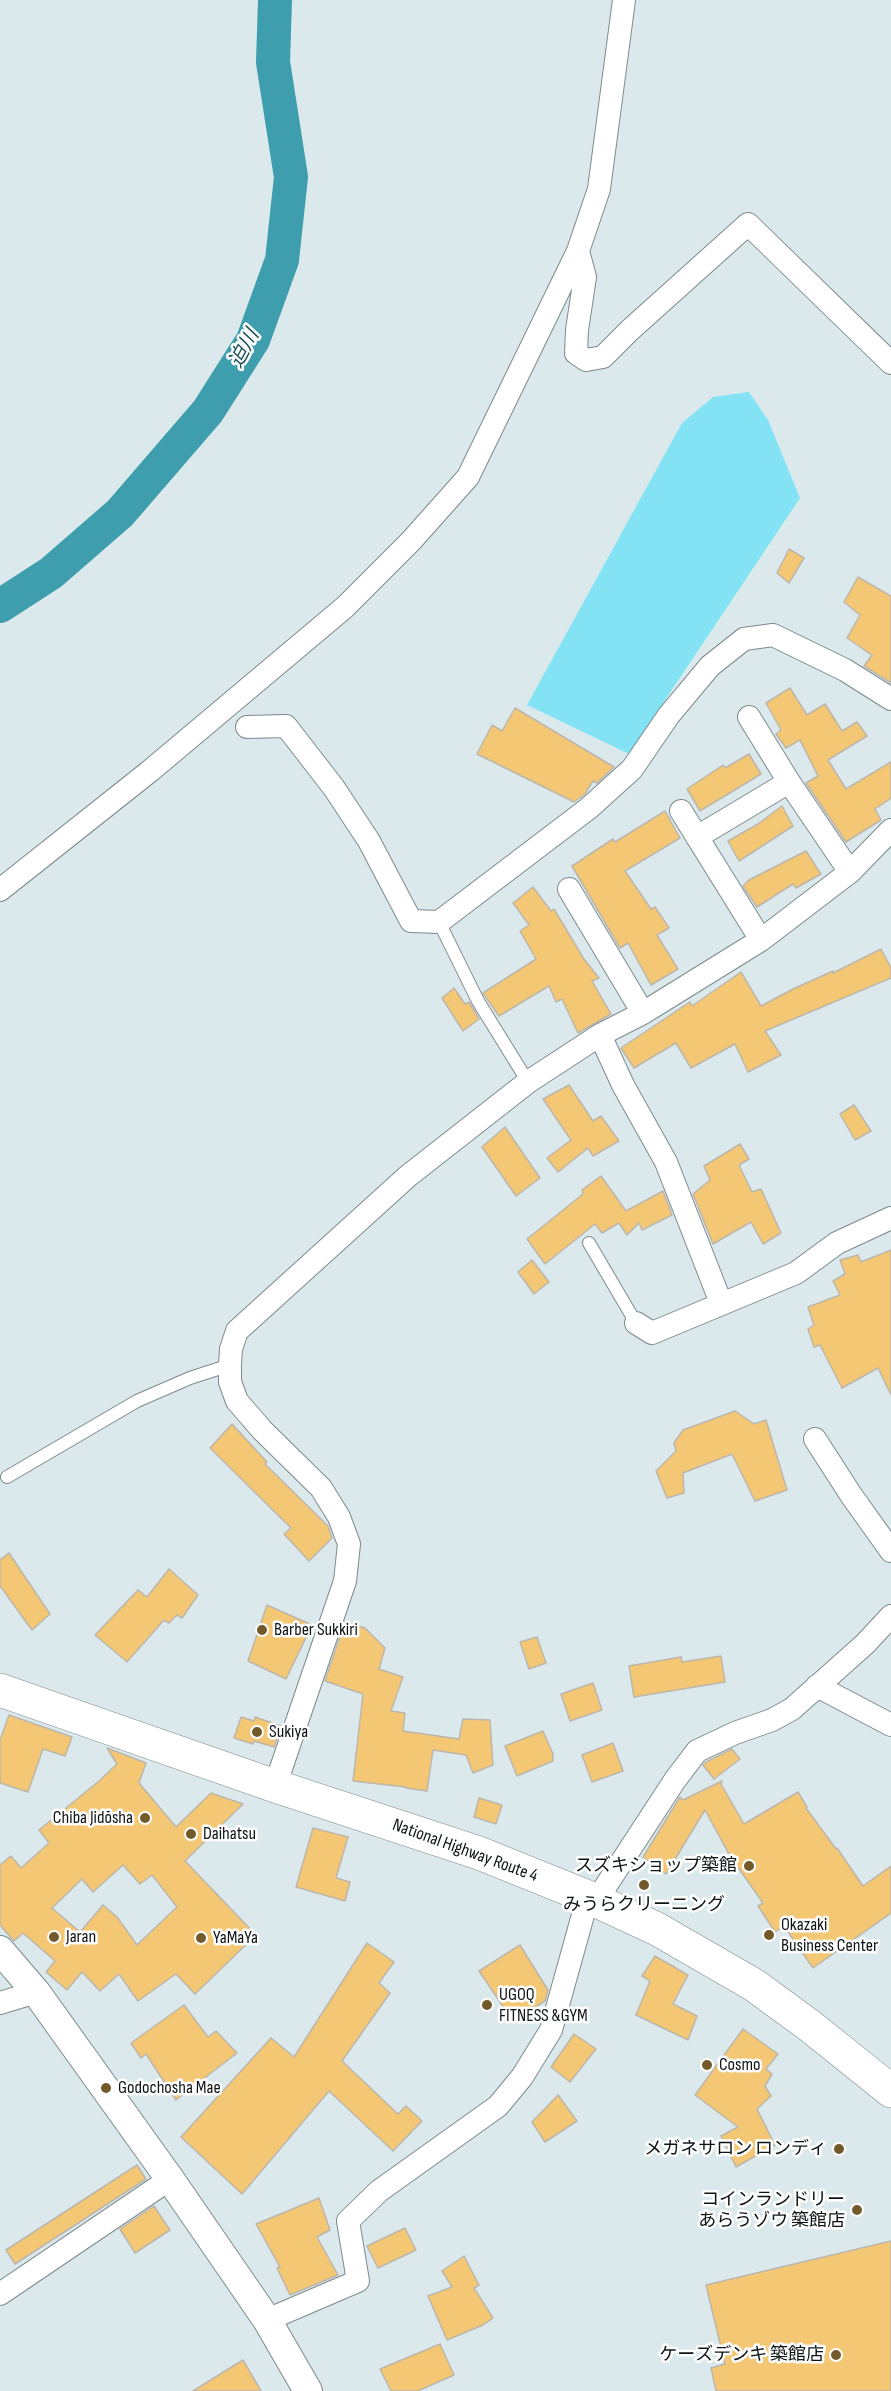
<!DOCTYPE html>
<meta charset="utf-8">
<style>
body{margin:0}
canvas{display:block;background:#dbe9ec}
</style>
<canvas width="891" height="2391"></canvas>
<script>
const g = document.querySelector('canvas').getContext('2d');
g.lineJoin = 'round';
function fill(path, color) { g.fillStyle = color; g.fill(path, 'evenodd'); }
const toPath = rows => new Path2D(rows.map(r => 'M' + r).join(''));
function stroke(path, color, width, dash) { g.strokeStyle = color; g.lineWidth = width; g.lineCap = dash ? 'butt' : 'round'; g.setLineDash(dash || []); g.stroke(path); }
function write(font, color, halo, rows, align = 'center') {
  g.font = font + ' "Sofia Sans Condensed","Noto Sans JP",sans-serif'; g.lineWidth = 5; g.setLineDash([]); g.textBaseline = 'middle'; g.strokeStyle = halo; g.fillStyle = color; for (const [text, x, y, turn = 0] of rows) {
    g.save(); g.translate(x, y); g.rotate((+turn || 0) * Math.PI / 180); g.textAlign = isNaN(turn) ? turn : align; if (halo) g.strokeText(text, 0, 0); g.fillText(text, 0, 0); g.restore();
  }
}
const green = toPath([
 [749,392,768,420,800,498,629,754,527,705,682,423,713,397]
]);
const river = toPath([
 [0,606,51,573,120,513,208,411,253,340,282,260,291,177,273,62,275,0]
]);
const building = toPath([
 [789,549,804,558,789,583,777,573,789,549],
 [858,577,891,596,891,683,864,666,872,655,847,638,860,615,844,602,858,577],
 [790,688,807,715,825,704,842,731,857,722,867,736,828,760,846,789,891,762,891,798,875,809,881,820,846,842,806,783,818,776,800,740,786,748,776,734,781,730,766,703,790,688],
 [515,708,614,767,597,783,593,781,585,794,574,802,477,754,492,725,502,731,515,708],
 [749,754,761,774,700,811,687,789,723,765,725,768,749,754],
 [782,806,793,826,739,861,728,841,758,824,782,806],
 [665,811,680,838,625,871,651,909,655,907,669,928,657,935,678,969,651,985,628,943,620,948,572,866,613,839,615,842,665,811],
 [806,851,821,874,796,888,793,884,757,907,743,886,749,880,806,851],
 [533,887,551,911,554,909,584,959,599,978,592,981,611,1014,578,1033,562,999,556,1002,549,986,499,1016,483,993,536,959,520,931,529,925,513,903,533,887],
 [881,949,891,968,891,978,765,1031,781,1055,748,1072,735,1044,691,1068,676,1043,634,1068,621,1048,690,1002,692,1006,741,972,761,1006,793,989,833,971,833,973,881,949],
 [454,988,465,1004,469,1002,479,1019,463,1031,442,998,454,988],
 [569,1085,593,1121,601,1116,619,1141,593,1156,588,1148,558,1172,547,1158,571,1140,543,1099,569,1085],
 [854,1105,871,1131,855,1140,840,1114,854,1105],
 [505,1127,540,1178,516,1196,482,1147,505,1127],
 [740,1144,749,1159,739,1165,752,1192,761,1189,781,1233,763,1244,751,1222,713,1244,693,1194,710,1180,704,1166,740,1144],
 [601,1176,626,1211,663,1191,672,1215,642,1230,639,1223,627,1235,619,1223,602,1233,595,1224,545,1264,527,1239,583,1194,582,1190,601,1176],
 [891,1250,891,1395,878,1368,842,1388,820,1345,814,1347,808,1329,814,1325,808,1307,840,1295,833,1281,845,1274,840,1260,858,1255,861,1262,891,1250],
 [532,1260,549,1282,534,1294,518,1272,532,1260],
 [735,1411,754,1424,766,1420,787,1490,755,1501,732,1454,683,1473,684,1493,667,1498,656,1471,676,1451,674,1443,683,1430,735,1411],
 [232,1424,267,1462,265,1464,328,1526,332,1538,309,1561,284,1534,291,1528,210,1448,232,1424],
 [9,1553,50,1614,32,1630,0,1586,0,1560,9,1553],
 [169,1569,198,1595,182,1618,177,1615,169,1623,164,1620,127,1662,95,1635,138,1590,147,1597,169,1569],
 [267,1605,312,1625,286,1679,248,1661,267,1605],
 [345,1622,365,1628,385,1648,379,1669,403,1677,391,1711,405,1713,403,1731,459,1739,463,1719,490,1720,493,1765,473,1773,466,1755,433,1750,427,1791,406,1788,406,1787,353,1781,363,1694,325,1681,345,1622],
 [537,1637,546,1663,529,1669,520,1642,537,1637],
 [721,1656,725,1682,634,1697,629,1666,681,1657,682,1662,721,1656],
 [593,1683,602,1710,570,1721,561,1694,593,1683],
 [9,1715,72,1737,65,1756,43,1749,28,1792,0,1783,0,1740,9,1715],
 [241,1717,254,1721,255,1717,281,1726,274,1747,254,1741,253,1744,234,1738,241,1717],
 [543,1731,553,1754,553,1761,517,1776,505,1746,543,1731],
 [613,1743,623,1771,592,1782,582,1755,613,1743],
 [107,1748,146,1763,139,1783,176,1827,211,1793,243,1804,185,1861,256,1935,195,1994,176,1974,138,2001,119,1974,100,1991,82,1972,67,1990,46,1972,55,1961,23,1933,14,1941,0,1925,0,1865,11,1856,21,1868,49,1843,39,1830,99,1781,117,1764,107,1748],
 [123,1865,140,1884,152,1875,177,1907,137,1945,117,1917,103,1905,80,1932,52,1908,82,1879,93,1892,123,1865],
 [732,1749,740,1759,714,1779,703,1765,706,1762,732,1749],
 [722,1781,721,1784,744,1824,798,1792,807,1807,806,1808,836,1849,837,1848,863,1886,891,1866,891,1913,813,1968,784,1926,775,1932,758,1906,763,1903,730,1856,705,1810,666,1874,643,1857,680,1797,683,1800,722,1781],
 [479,1798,502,1805,496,1824,474,1817,479,1798],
 [313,1828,348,1837,336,1878,350,1882,345,1901,296,1887,313,1828],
 [367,1943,394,1962,379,1983,390,1993,342,2061,398,2114,406,2106,422,2121,393,2151,329,2091,242,2194,181,2137,271,2038,294,2057,367,1943],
 [520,1945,548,1990,545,2001,513,2021,479,1971,520,1945],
 [655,1956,688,1975,673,2004,697,2016,688,2040,636,2015,650,1981,642,1976,655,1956],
 [184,2005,208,2037,216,2031,237,2053,176,2100,146,2054,141,2058,131,2043,184,2005],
 [743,2029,778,2054,766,2069,772,2074,765,2086,771,2096,757,2109,775,2145,736,2167,721,2136,738,2127,695,2095,743,2029],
 [574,2034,596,2049,570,2082,551,2067,574,2034],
 [558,2095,577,2121,545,2142,532,2122,558,2095],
 [137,2165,146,2179,15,2264,6,2250,137,2165],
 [319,2198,330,2230,317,2237,338,2275,290,2295,277,2268,280,2267,256,2224,319,2198],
 [154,2206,170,2230,135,2253,120,2229,154,2206],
 [405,2228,416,2250,378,2268,367,2246,405,2228],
 [891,2241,891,2391,716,2391,711,2368,725,2364,706,2285,891,2241],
 [464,2256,479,2285,474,2288,493,2318,483,2325,447,2340,428,2296,452,2287,442,2271,464,2256],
 [440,2344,454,2375,418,2391,391,2391,380,2369,440,2344],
 [243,2360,261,2391,193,2391,243,2360]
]);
const service = toPath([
 [439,922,478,1001,528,1082],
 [589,1243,636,1323],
 [7,1477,137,1401,190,1378,230,1365]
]);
const minor = toPath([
 [578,251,585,277,577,330,576,353,586,360,603,357,630,330,748,224,891,363],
 [749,717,789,782,850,872],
 [247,727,286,726,334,788,369,841,411,921,439,922,589,808,632,769,669,715,710,666,744,639,773,635,845,670,891,699],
 [681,811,761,940],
 [697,837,789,782],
 [569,889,643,1013],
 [0,890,150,771,345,607,411,541,468,477,578,251,599,189,624,0],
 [600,1035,623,1085,666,1162,721,1303],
 [636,1323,652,1333,796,1273,837,1243,891,1218],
 [815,1439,851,1495,891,1551],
 [817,1686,891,1725],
 [275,1786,345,1581,349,1544,339,1517,321,1488,262,1430,237,1401,230,1382,230,1365,231,1349,237,1331,408,1176,528,1082,600,1035,643,1013,761,940,850,872,891,830],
 [596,1901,675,1780,697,1751,735,1733,772,1720,792,1709,865,1644,891,1616],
 [0,2003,36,1992],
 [0,2294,170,2179],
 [267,2320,358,2281,348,2221,379,2191,498,2106,522,2077,551,2030,588,1897]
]);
const tertiary = toPath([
 [0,1950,36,1992,170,2179,267,2320,308,2391]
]);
const trunk = toPath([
 [0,1690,275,1786,479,1853,588,1897,657,1929,754,1985,810,2026,891,2091]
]);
const markers = [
 [262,1630,6,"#735a2b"],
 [257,1732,6,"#735a2b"],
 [145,1818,6,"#735a2b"],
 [191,1834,6,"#735a2b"],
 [749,1866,6,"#735a2b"],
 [644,1885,6,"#735a2b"],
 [769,1935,6,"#735a2b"],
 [54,1937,6,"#735a2b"],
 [201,1938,6,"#735a2b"],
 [487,2005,6,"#735a2b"],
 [707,2065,6,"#735a2b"],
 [106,2088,6,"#735a2b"],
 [839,2149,6,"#735a2b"],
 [857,2210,6,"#735a2b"],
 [836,2355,6,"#735a2b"]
];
const poiNames = [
 ["Barber Sukkiri",274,1630],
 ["Sukiya",269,1732],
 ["Chiba Jidōsha",133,1818,"right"],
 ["Daihatsu",203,1834],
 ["スズキショップ築館",737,1866,"right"],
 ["みうらクリーニング",644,1905,"center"],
 ["Okazaki",781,1925],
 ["Business Center",781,1946],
 ["Jaran",66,1937],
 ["YaMaYa",213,1938],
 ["UGOQ",499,1995],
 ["FITNESS &GYM",499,2016],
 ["Cosmo",719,2065],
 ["Godochosha Mae",118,2088],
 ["メガネサロン ロンディ",827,2149,"right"],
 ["コインランドリー",845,2200,"right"],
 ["あらうゾウ 築館店",845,2221,"right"],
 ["ケーズデンキ 築館店",824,2355,"right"]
];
const streetNames = [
 ["National Highway Route 4",465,1851,20]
];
const waterNames = [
 ["迫川",245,349,-61]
];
fill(green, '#83e3f4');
stroke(river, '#3f9ead', 34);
fill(building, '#f4c774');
stroke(building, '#bcb6ac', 1.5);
stroke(service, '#7d8a8c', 14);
stroke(minor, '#7d8a8c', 24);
stroke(tertiary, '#7d8a8c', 30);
stroke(trunk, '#7d8a8c', 34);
stroke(service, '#fff', 12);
stroke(minor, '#fff', 22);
stroke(tertiary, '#fff', 28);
stroke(trunk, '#fff', 33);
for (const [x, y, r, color] of markers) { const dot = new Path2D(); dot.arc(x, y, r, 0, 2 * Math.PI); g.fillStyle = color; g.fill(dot); stroke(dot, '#fff', 2); }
write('18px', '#0e1314', '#fff', poiNames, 'left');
write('18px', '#0e1314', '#fff', streetNames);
write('italic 20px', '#1b5159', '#fff', waterNames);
</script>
